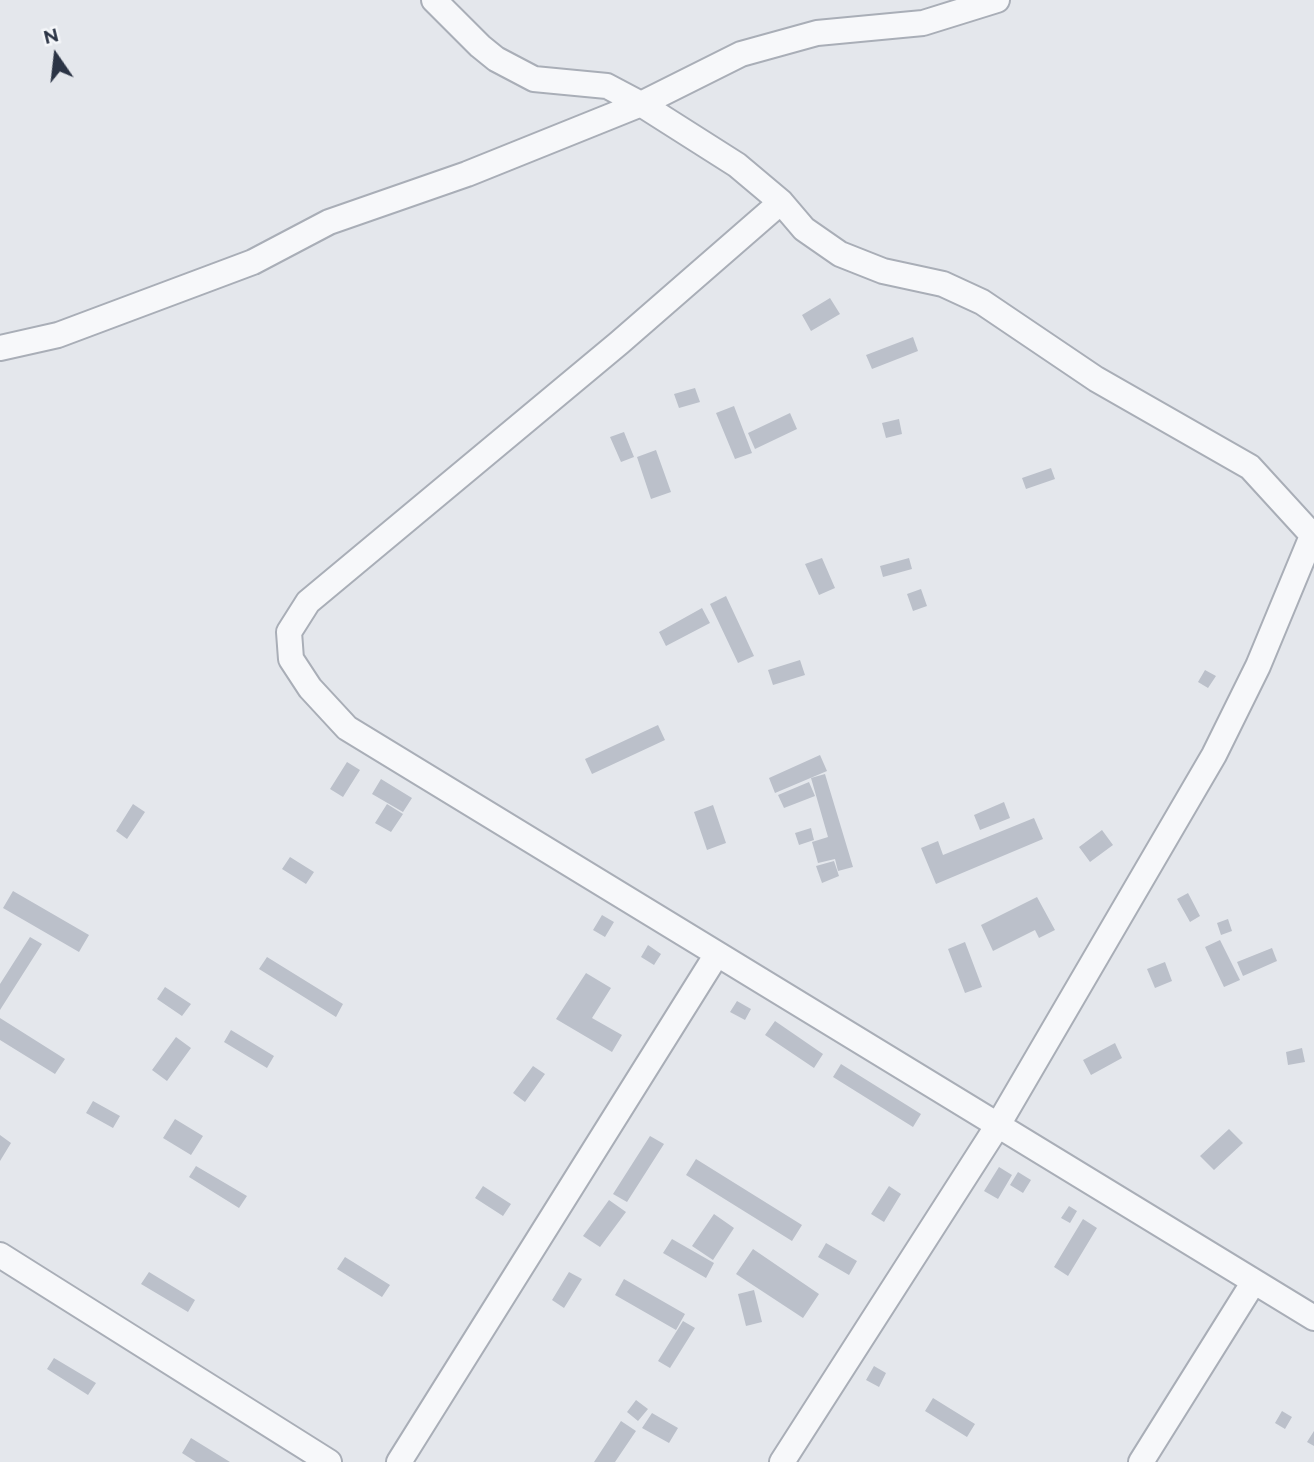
<!DOCTYPE html>
<style>
body{margin:0}
#map{position:relative;width:1314px;height:1462px;overflow:hidden;background:#e4e7ec;font-family:Raleway,sans-serif}
canvas{display:block}
.north{position:absolute;left:21px;top:21px;width:70px;height:70px;-webkit-text-stroke:5px #f4f6f9;paint-order:stroke;rotate:346deg;font-size:19px;font-weight:700;line-height:28px;text-align:center;color:#2b3445}
.north::after{content:'';display:block;margin:auto;width:24px;height:32px;background:#2b3445;clip-path:polygon(50% 0,100% 100%,50% 72%,0 100%)}
</style>
<div id="map">
<canvas width="1314" height="1462"></canvas>
<div class="north">N</div>
</div>
<script>
const g = document.querySelector('canvas').getContext('2d');
g.lineJoin = 'round';
function fill(path, color) { g.fillStyle = color; g.fill(path, 'evenodd'); }
const toPath = rows => new Path2D(rows.map(r => 'M' + r).join(''));
function stroke(path, color, width, dash) { g.strokeStyle = color; g.lineWidth = width; g.lineCap = dash ? 'butt' : 'round'; g.setLineDash(dash || []); g.stroke(path); }
const building = toPath([
 [830,298,840,314,811,331,802,315],
 [913,337,918,351,872,369,866,355],
 [695,388,700,402,679,408,674,394],
 [734,406,752,453,735,459,716,413],
 [790,413,797,429,755,449,748,433],
 [899,419,902,434,886,438,882,423],
 [624,432,634,457,621,462,610,437],
 [656,450,671,492,651,499,637,457],
 [1051,468,1055,479,1026,489,1022,478],
 [822,558,835,588,819,595,805,564],
 [909,558,912,569,883,577,880,566],
 [921,589,927,606,913,611,907,594],
 [726,596,754,656,738,663,710,604],
 [702,608,710,623,666,646,659,632],
 [800,660,805,675,773,685,768,670],
 [1205,670,1216,676,1208,688,1198,682],
 [658,725,665,740,592,774,585,759],
 [820,755,827,771,775,793,769,778],
 [347,762,360,770,343,797,330,789],
 [825,774,853,867,838,871,835,859,818,863,812,842,828,837,811,778],
 [381,779,412,798,403,812,372,794],
 [809,782,815,796,784,808,778,795],
 [1004,802,1010,818,980,830,974,815],
 [133,804,145,812,127,839,116,831],
 [387,804,403,814,391,832,375,823],
 [713,805,726,843,707,850,694,812],
 [1034,818,1043,839,936,884,921,848,938,841,943,855],
 [811,828,814,840,799,845,795,833],
 [1102,830,1113,845,1090,862,1079,847],
 [290,857,314,872,306,884,282,869],
 [834,861,839,876,822,883,816,866],
 [13,891,89,935,79,952,3,908],
 [1188,893,1200,916,1190,922,1177,899],
 [1037,897,1055,930,1039,938,1035,930,993,951,981,925],
 [602,915,614,922,605,937,593,930],
 [1228,919,1232,931,1221,935,1217,923],
 [30,937,42,944,0,1010,0,984],
 [1220,940,1240,980,1224,987,1205,947],
 [965,942,982,987,965,993,948,949],
 [648,945,661,954,654,965,641,957],
 [1272,948,1277,961,1243,976,1237,962],
 [267,957,343,1004,336,1017,259,969],
 [1165,962,1172,981,1155,988,1147,969],
 [586,973,611,988,592,1018,622,1035,612,1052,556,1019],
 [165,987,191,1004,182,1016,157,999],
 [737,1001,751,1009,745,1020,730,1012],
 [0,1018,65,1059,55,1074,0,1040],
 [775,1021,823,1054,814,1068,765,1035],
 [231,1030,274,1056,267,1068,224,1042],
 [176,1037,191,1048,167,1081,152,1070],
 [1115,1043,1122,1058,1091,1075,1083,1060],
 [1302,1048,1305,1062,1288,1065,1286,1052],
 [841,1064,921,1114,913,1127,833,1077],
 [533,1066,545,1074,525,1102,513,1093],
 [93,1101,120,1116,113,1128,86,1113],
 [175,1119,203,1136,191,1155,163,1138],
 [1229,1129,1243,1143,1214,1170,1200,1156],
 [0,1135,11,1143,0,1161],
 [650,1136,664,1144,627,1202,613,1194],
 [696,1159,802,1225,792,1241,686,1175],
 [196,1166,247,1196,239,1208,189,1177],
 [999,1167,1012,1175,998,1199,984,1191],
 [1018,1172,1031,1180,1023,1193,1010,1185],
 [483,1186,511,1204,503,1216,475,1198],
 [889,1186,901,1194,884,1222,871,1214],
 [609,1200,626,1212,600,1247,583,1236],
 [1069,1206,1077,1211,1070,1223,1061,1218],
 [714,1214,734,1228,713,1260,692,1246],
 [1083,1219,1097,1228,1068,1276,1054,1267],
 [672,1239,714,1263,706,1278,663,1253],
 [826,1243,857,1261,849,1275,818,1257],
 [753,1249,819,1294,803,1318,736,1274],
 [345,1257,390,1285,382,1297,337,1269],
 [149,1272,195,1300,188,1312,141,1284],
 [569,1272,582,1279,564,1308,552,1300],
 [624,1279,685,1314,676,1330,615,1295],
 [754,1290,762,1322,746,1326,738,1294],
 [683,1321,695,1328,670,1368,658,1361],
 [54,1358,96,1383,88,1395,47,1369],
 [874,1366,886,1373,879,1387,866,1380],
 [933,1398,975,1424,967,1437,925,1411],
 [636,1400,648,1409,638,1421,627,1412],
 [1282,1411,1292,1417,1285,1429,1275,1423],
 [652,1413,678,1428,669,1443,642,1428],
 [621,1421,636,1431,615,1462,594,1462],
 [1314,1431,1314,1446,1307,1442],
 [191,1438,230,1462,196,1462,182,1453]
]);
const street = toPath([
 [434,0,480,46,496,59,534,79,607,86,641,104,737,165,781,202,804,229,840,254,883,271,943,284,982,302,1096,379,1250,467,1314,537],
 [781,202,619,343,308,602,289,632,291,659,310,688,347,728,1314,1318],
 [0,348,58,335,253,262,329,222,467,174,641,104,741,54,817,33,923,23,997,0],
 [0,1255,329,1462],
 [399,1462,717,954],
 [782,1462,998,1125,1214,755,1258,666,1314,531],
 [1141,1462,1253,1283]
]);
fill(building, '#bbc0ca');
stroke(street, '#a9aeb7', 28);
stroke(street, '#f7f8fa', 24);
</script>
